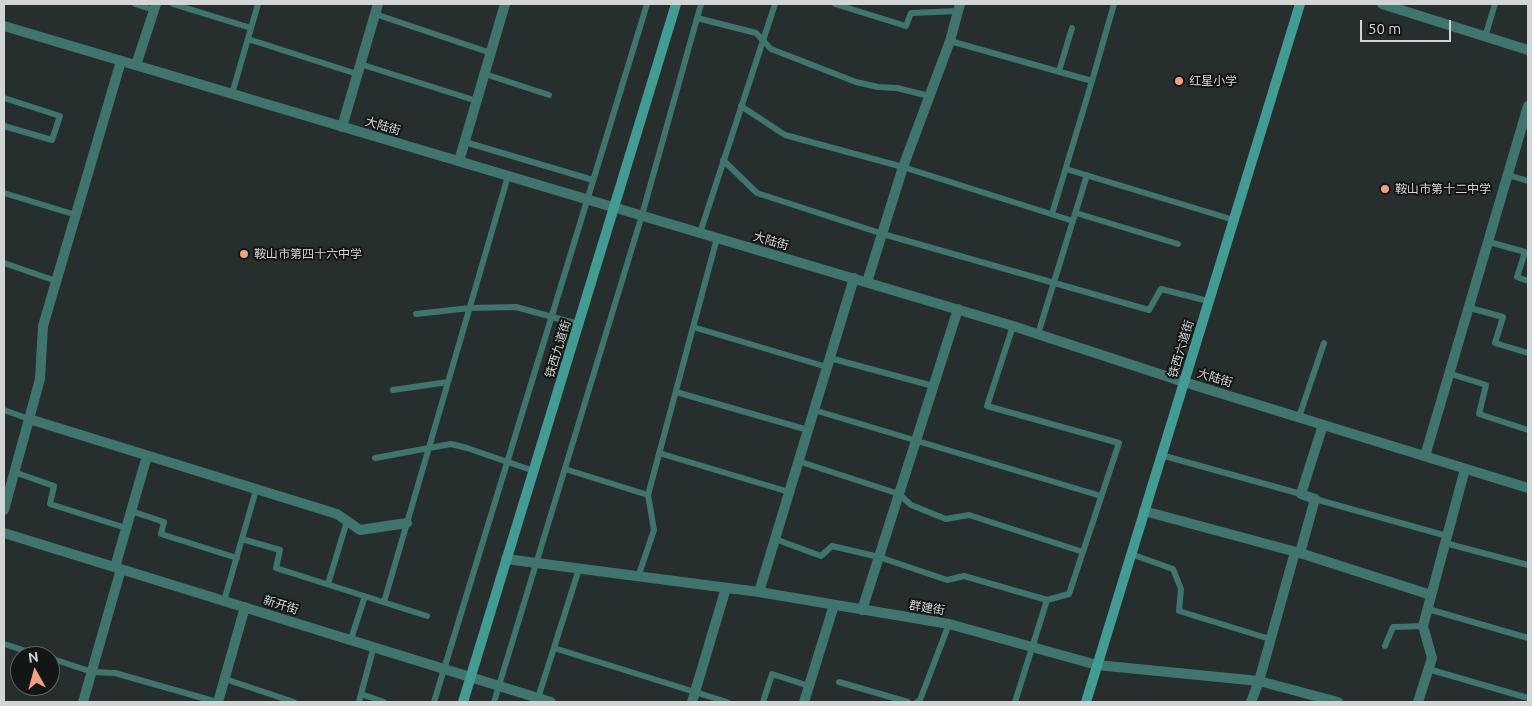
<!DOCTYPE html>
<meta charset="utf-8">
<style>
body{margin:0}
#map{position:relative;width:1532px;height:706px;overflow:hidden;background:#272f2e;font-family:Ubuntu,sans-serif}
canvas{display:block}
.frame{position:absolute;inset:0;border:5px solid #d1d6d5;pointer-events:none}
.north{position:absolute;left:10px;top:646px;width:50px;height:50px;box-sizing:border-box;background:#121615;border:1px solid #5e6362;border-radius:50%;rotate:353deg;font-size:14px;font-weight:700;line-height:20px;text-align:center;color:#d1d6d5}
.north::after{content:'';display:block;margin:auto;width:18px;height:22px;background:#f2a07f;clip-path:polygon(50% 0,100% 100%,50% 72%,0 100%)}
.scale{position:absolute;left:1360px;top:20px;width:91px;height:22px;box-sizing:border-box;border:2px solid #d1d6d5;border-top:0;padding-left:6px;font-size:15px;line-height:18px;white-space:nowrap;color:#d1d6d5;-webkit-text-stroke:4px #121615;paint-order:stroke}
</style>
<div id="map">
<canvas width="1532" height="706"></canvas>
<div class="frame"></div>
<div class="north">N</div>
<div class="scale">50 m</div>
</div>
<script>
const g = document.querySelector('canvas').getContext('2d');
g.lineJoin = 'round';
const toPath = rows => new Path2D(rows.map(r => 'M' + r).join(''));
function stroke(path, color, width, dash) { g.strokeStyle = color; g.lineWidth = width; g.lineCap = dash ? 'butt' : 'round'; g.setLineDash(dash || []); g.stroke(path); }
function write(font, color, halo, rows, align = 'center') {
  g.font = font + ' Ubuntu,"Noto Sans SC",sans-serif'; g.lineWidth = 4; g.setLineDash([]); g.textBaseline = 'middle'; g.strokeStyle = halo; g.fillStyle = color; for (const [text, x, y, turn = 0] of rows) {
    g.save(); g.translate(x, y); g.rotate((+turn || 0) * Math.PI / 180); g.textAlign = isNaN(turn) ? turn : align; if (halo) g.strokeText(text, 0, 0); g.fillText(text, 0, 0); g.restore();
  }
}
const service = toPath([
 [135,4,154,10],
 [173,4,251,28],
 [835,4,906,26,911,13,958,11],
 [375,14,491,53],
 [697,18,756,33,771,49,856,82,878,87,897,88,929,96],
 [1485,37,1495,4],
 [248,39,357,74],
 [950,41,1092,81,1052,214],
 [360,64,477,101],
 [1059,71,1072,28],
 [485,74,549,95],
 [1092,81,1114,4],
 [232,94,258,4],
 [4,98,60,116,52,140,4,126],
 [741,106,785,135,903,167,1073,221],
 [465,142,593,180],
 [723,160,757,193,883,234,1149,310,1161,289,1208,301],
 [1066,169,1234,220],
 [1508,175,1528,181],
 [4,193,76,215],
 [1076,213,1178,244],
 [700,233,775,4],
 [1489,242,1525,252,1517,277,1528,281],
 [4,263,56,281],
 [1470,308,1503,317,1495,343,1528,353],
 [416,314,470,308,516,307,578,324],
 [1013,326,987,406,1119,443,1069,594,1047,600,1015,702],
 [693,327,827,367],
 [1038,334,1087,175],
 [830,358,933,386],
 [1451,374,1486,385,1479,414,1528,430],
 [393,390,448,382],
 [676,392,808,430],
 [4,410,29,419],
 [814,410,1101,496],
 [1299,417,1324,343],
 [659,453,789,492],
 [1161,455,1301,494],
 [375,458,451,444,467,448,534,471],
 [798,461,899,494,911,505,946,519,969,515,1083,552],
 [565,469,648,495],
 [14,472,54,486,50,504,126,528],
 [1315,499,1447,536],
 [131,511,164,522,161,534,237,558],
 [242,539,280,550,276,568,427,616],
 [775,539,821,556,832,546,879,557,947,580,964,576,1047,600],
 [1445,543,1528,565],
 [1131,554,1173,569,1181,589,1179,611,1270,639],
 [638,577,654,530,648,495,717,238],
 [328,584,347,521],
 [224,601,256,490],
 [384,602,508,176],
 [1428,609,1528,638],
 [351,639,365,596],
 [4,644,42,656],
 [374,646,361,694,384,702],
 [1385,646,1393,627,1423,626],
 [554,648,727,702],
 [50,658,92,672,115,673,217,702],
 [1428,669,1528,698],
 [225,679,294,702],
 [839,682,908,702],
 [538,698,579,569],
 [359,702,361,694],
 [434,702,647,4],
 [494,702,642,215,701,4],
 [763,702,772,674,809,686],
 [917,702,920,700,949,624]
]);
const minor = toPath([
 [1382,4,1528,50],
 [136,65,156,4],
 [342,127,378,4],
 [459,161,505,4],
 [867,282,903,167,950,41,960,4],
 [29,419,337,514,360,530,407,523],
 [1425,456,1528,106],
 [4,510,40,379,43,326,121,61],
 [1144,511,1300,553,1431,595],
 [4,533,551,702],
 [1300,553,1315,499,1301,494,1323,425],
 [506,559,759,592,949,624,1097,665,1259,681,1338,702],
 [115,567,147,456],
 [759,592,854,278],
 [862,610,958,309],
 [83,702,121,569],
 [218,702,245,607],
 [692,702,726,588],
 [804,702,834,605],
 [1251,702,1259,681,1295,552],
 [1418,702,1432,658,1423,626,1465,469]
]);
const tertiary = toPath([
 [4,26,1013,326,1184,382,1528,488]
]);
const secondary = toPath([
 [463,702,676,4],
 [1086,702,1300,4]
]);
const markers = [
 [1179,81,5,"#f2a07f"],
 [1385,189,5,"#f2a07f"],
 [244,254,5,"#f2a07f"]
];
const poiNames = [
 ["红星小学",1189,81],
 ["鞍山市第十二中学",1395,189],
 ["鞍山市第四十六中学",254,254]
];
const streetNames = [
 ["大陆街",383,126,16],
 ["大陆街",771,241,16],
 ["铁西九道街",558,349,-73],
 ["铁西六道街",1181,349,-73],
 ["大陆街",1215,378,17],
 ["新开街",281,605,17],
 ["群建街",927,608,9]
];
stroke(service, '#40746f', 6);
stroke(minor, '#40746f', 10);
stroke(tertiary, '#40746f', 10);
stroke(secondary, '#439c94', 10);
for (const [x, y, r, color] of markers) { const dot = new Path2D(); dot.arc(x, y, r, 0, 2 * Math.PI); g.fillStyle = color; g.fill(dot); stroke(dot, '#121615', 2); }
write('12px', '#d1d6d5', '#121615', poiNames, 'left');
write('12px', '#d1d6d5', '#121615', streetNames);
</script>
